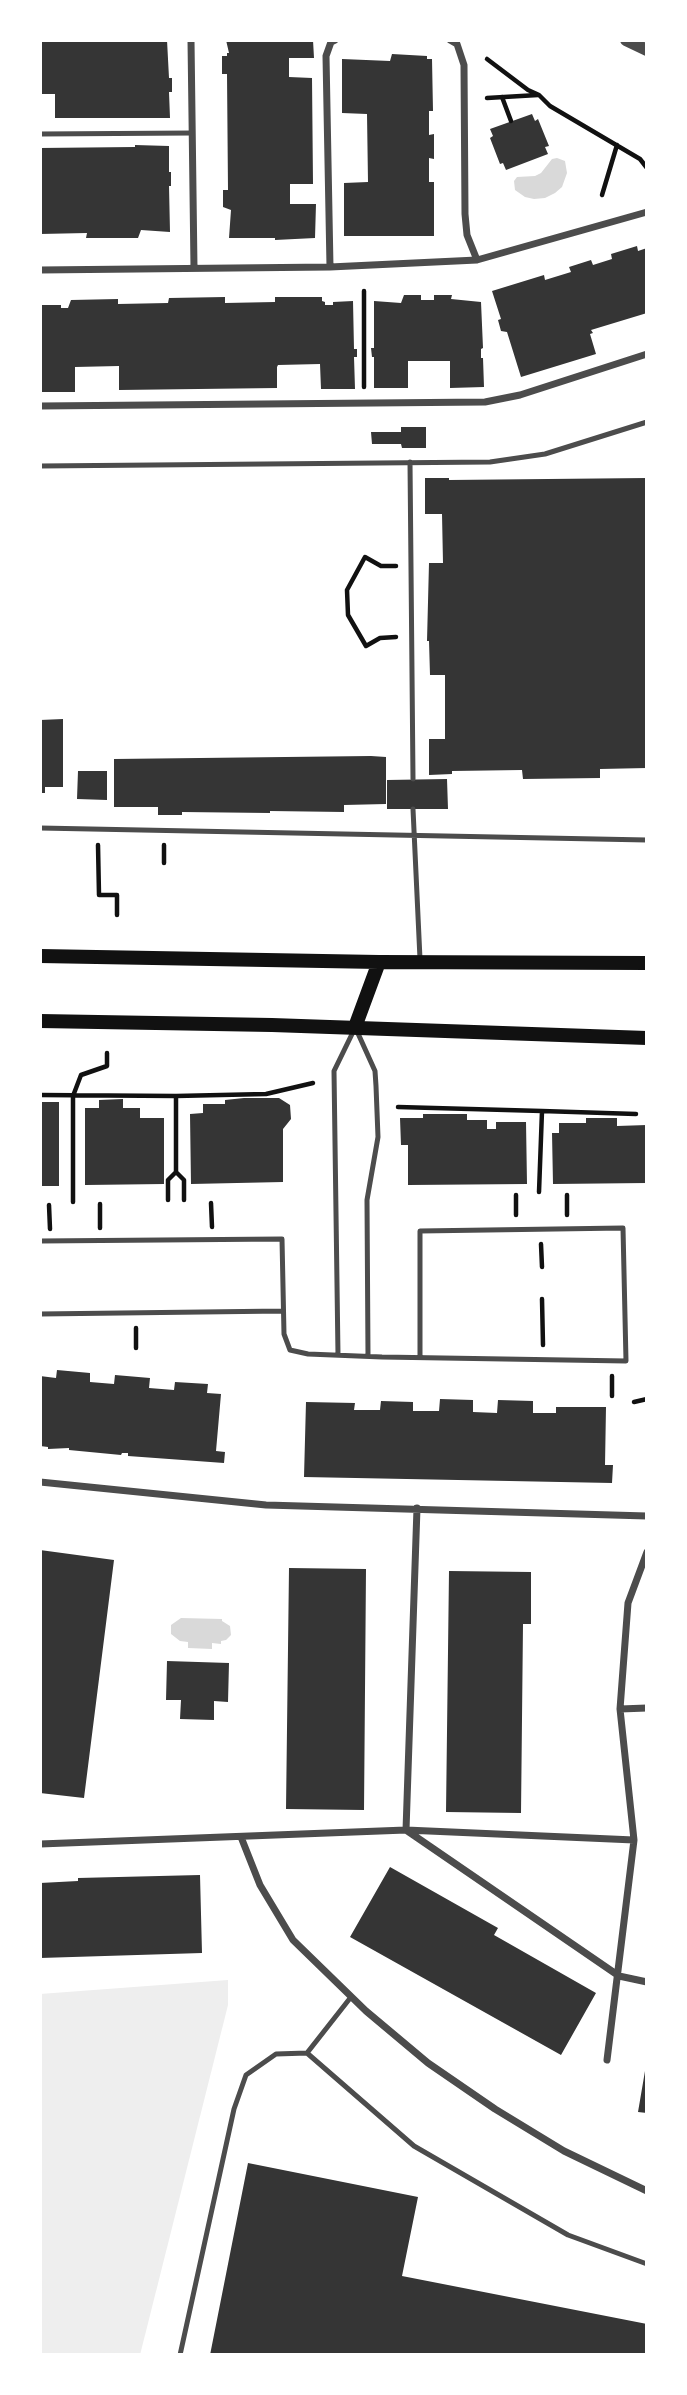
<!DOCTYPE html>
<style>
body{margin:0}
#map{position:relative;width:687px;height:2395px;overflow:hidden;background:#fff;font-family:"Fira Sans",sans-serif}
canvas{display:block}
.frame{position:absolute;inset:0;border:42px solid #fff;pointer-events:none}
</style>
<div id="map">
<canvas width="687" height="2395"></canvas>
<div class="frame"></div>
</div>
<script>
const g = document.querySelector('canvas').getContext('2d');
g.lineJoin = 'round';
function fill(path, color) { g.fillStyle = color; g.fill(path, 'evenodd'); }
const toPath = rows => new Path2D(rows.map(r => 'M' + r).join(''));
function stroke(path, color, width, dash) { g.strokeStyle = color; g.lineWidth = width; g.lineCap = dash ? 'butt' : 'round'; g.setLineDash(dash || []); g.stroke(path); }
const green = toPath([
 [228,1980,228,2005,140,2355,40,2355,40,1994]
]);
const water = toPath([
 [557,158,565,161,567,173,562,187,555,193,545,198,534,199,525,197,515,190,514,181,517,177,535,176,541,173,552,159],
 [181,1618,222,1619,222,1621,230,1626,231,1635,226,1640,221,1641,221,1644,212,1643,212,1649,188,1648,188,1642,180,1641,171,1634,171,1625]
]);
const building = toPath([
 [40,40,167,40,169,78,172,78,172,92,169,92,170,118,55,118,55,94,40,94],
 [226,40,313,40,314,58,289,58,289,77,312,78,313,184,290,184,290,204,316,204,315,238,275,240,275,238,229,238,231,210,223,207,223,190,228,190,227,74,222,74,222,56,227,56,227,53,229,53],
 [392,54,427,56,427,59,432,59,433,111,429,111,429,135,434,134,434,159,429,158,429,182,434,182,434,236,344,236,344,183,368,182,367,114,342,113,342,59,390,61],
 [532,114,535,121,538,119,549,146,545,147,548,154,506,170,503,163,500,164,490,138,493,136,490,129],
 [135,145,169,146,169,172,171,172,171,186,169,186,170,232,141,230,138,238,86,238,87,233,40,234,40,148,135,147],
 [637,246,638,251,647,248,647,313,591,330,593,333,590,334,596,354,521,377,507,332,501,331,498,320,501,319,492,291,544,275,545,280,571,272,569,267,591,260,593,265,612,259,611,254],
 [404,295,421,295,421,300,434,300,434,295,452,295,451,299,481,302,483,348,481,349,481,358,483,358,484,387,450,388,450,361,408,361,408,388,374,388,374,357,372,357,371,348,374,348,374,301,401,303],
 [225,297,225,303,275,302,275,297,322,297,322,301,325,302,325,305,333,305,333,302,353,301,354,349,357,349,357,357,354,357,355,389,321,389,320,364,278,365,277,367,277,388,119,390,119,366,75,367,75,392,42,392,41,305,61,305,61,308,68,308,71,300,118,299,118,304,168,303,169,298],
 [401,427,426,427,426,448,402,448,401,444,372,444,371,432,401,432],
 [425,478,449,478,449,480,647,478,647,768,600,769,600,778,523,779,522,770,452,771,452,774,429,775,429,739,445,739,445,675,430,675,429,641,427,641,429,563,443,563,442,514,425,514],
 [63,719,63,787,45,787,45,793,40,793,40,720],
 [371,756,386,757,386,804,344,805,344,812,270,811,270,813,182,812,182,815,158,815,158,807,114,807,114,759],
 [78,771,107,771,107,800,77,799],
 [447,779,448,809,387,809,387,780],
 [244,1098,279,1098,290,1105,291,1119,283,1129,283,1182,191,1184,190,1114,203,1113,203,1104,225,1104,225,1100],
 [123,1099,123,1108,140,1108,140,1118,164,1118,164,1184,85,1185,85,1108,99,1108,99,1100],
 [40,1102,59,1102,59,1186,40,1186],
 [423,1114,467,1114,467,1120,487,1120,487,1129,496,1129,496,1122,526,1122,527,1184,408,1185,408,1145,401,1145,400,1118,423,1118],
 [586,1118,617,1118,617,1126,647,1125,647,1183,553,1184,552,1133,559,1133,559,1123,586,1123],
 [57,1370,90,1373,90,1382,114,1384,115,1375,150,1378,149,1388,174,1390,175,1382,208,1384,207,1393,221,1394,216,1451,225,1452,224,1463,128,1456,128,1453,122,1453,121,1455,69,1450,69,1448,48,1449,48,1447,40,1446,40,1376,56,1378],
 [440,1399,473,1400,473,1412,497,1413,498,1400,533,1401,533,1413,556,1413,556,1407,606,1407,605,1465,613,1465,612,1483,304,1477,306,1402,355,1403,354,1410,380,1410,381,1401,413,1402,413,1411,439,1411],
 [40,1550,114,1560,84,1798,40,1793],
 [289,1568,366,1569,364,1810,286,1809],
 [449,1571,531,1572,531,1624,523,1624,521,1813,446,1812],
 [167,1661,229,1663,228,1702,214,1701,214,1720,180,1719,181,1700,166,1700],
 [390,1867,498,1928,494,1935,596,1993,561,2055,350,1937],
 [200,1875,202,1953,40,1958,40,1883,78,1881,78,1878],
 [645,2071,647,2071,647,2113,638,2112],
 [248,2163,418,2197,402,2276,647,2324,647,2355,210,2355]
]);
const path = toPath([
 [487,59,528,90,539,95,550,106,640,159,647,168],
 [502,97,511,121],
 [487,98,538,95],
 [602,195,617,145],
 [364,387,364,291],
 [396,566,381,566,365,557,347,590,348,615,366,646,380,638,396,637],
 [98,845,99,895,117,895,117,915],
 [164,863,164,845],
 [40,1095,176,1096,176,1172,184,1180,184,1200],
 [176,1096,266,1094,313,1083],
 [398,1107,542,1111,539,1192],
 [542,1111,636,1114],
 [168,1200,168,1180,176,1172],
 [73,1202,73,1096,81,1075,107,1066,107,1053],
 [211,1203,212,1227],
 [100,1204,100,1228],
 [49,1205,50,1229],
 [516,1215,516,1195],
 [567,1215,567,1195],
 [541,1244,542,1267],
 [542,1299,543,1345],
 [136,1328,136,1348],
 [612,1376,612,1396],
 [634,1402,647,1399]
]);
const service = toPath([
 [40,134,192,133],
 [410,462,413,779],
 [40,466,490,462,545,454,647,422],
 [413,809,420,959],
 [40,828,647,840],
 [356,1029,375,1071,376,1086,378,1137,367,1200,368,1356],
 [40,1241,282,1239,284,1334,290,1350,308,1354,382,1357,626,1361,623,1228,420,1231,420,1357],
 [40,1314,283,1311],
 [338,1355,334,1071,354,1030],
 [307,2053,414,2146,568,2235,647,2264],
 [180,2355,234,2109,246,2075,276,2054,307,2053,351,1997]
]);
const minor = toPath([
 [191,40,194,268],
 [450,40,457,44,464,65,465,214,467,235,477,260],
 [330,267,326,56,331,42,335,40],
 [40,270,330,267,477,260,647,212],
 [40,406,485,402,520,395,647,354],
 [40,1482,266,1505,647,1516],
 [417,1508,406,1830,619,1976,647,1982],
 [620,1709,647,1708],
 [241,1837,260,1885,293,1940,366,2011,428,2063,495,2109,564,2151,647,2191],
 [40,1844,406,1830,634,1840],
 [607,2060,634,1840,620,1709,628,1603,647,1552]
]);
const tertiary = toPath([
 [626,40,647,50]
]);
const secondary = toPath([
 [40,956,379,962,647,963],
 [40,1021,272,1025,647,1038],
 [355,1027,379,962]
]);
fill(green, '#eee');
fill(water, '#d9d9d9');
fill(building, '#353535');
stroke(path, '#111', 4.5);
stroke(service, '#4c4c4c', 5);
stroke(minor, '#4c4c4c', 7);
stroke(tertiary, '#4c4c4c', 12);
stroke(secondary, '#111', 14);
</script>
